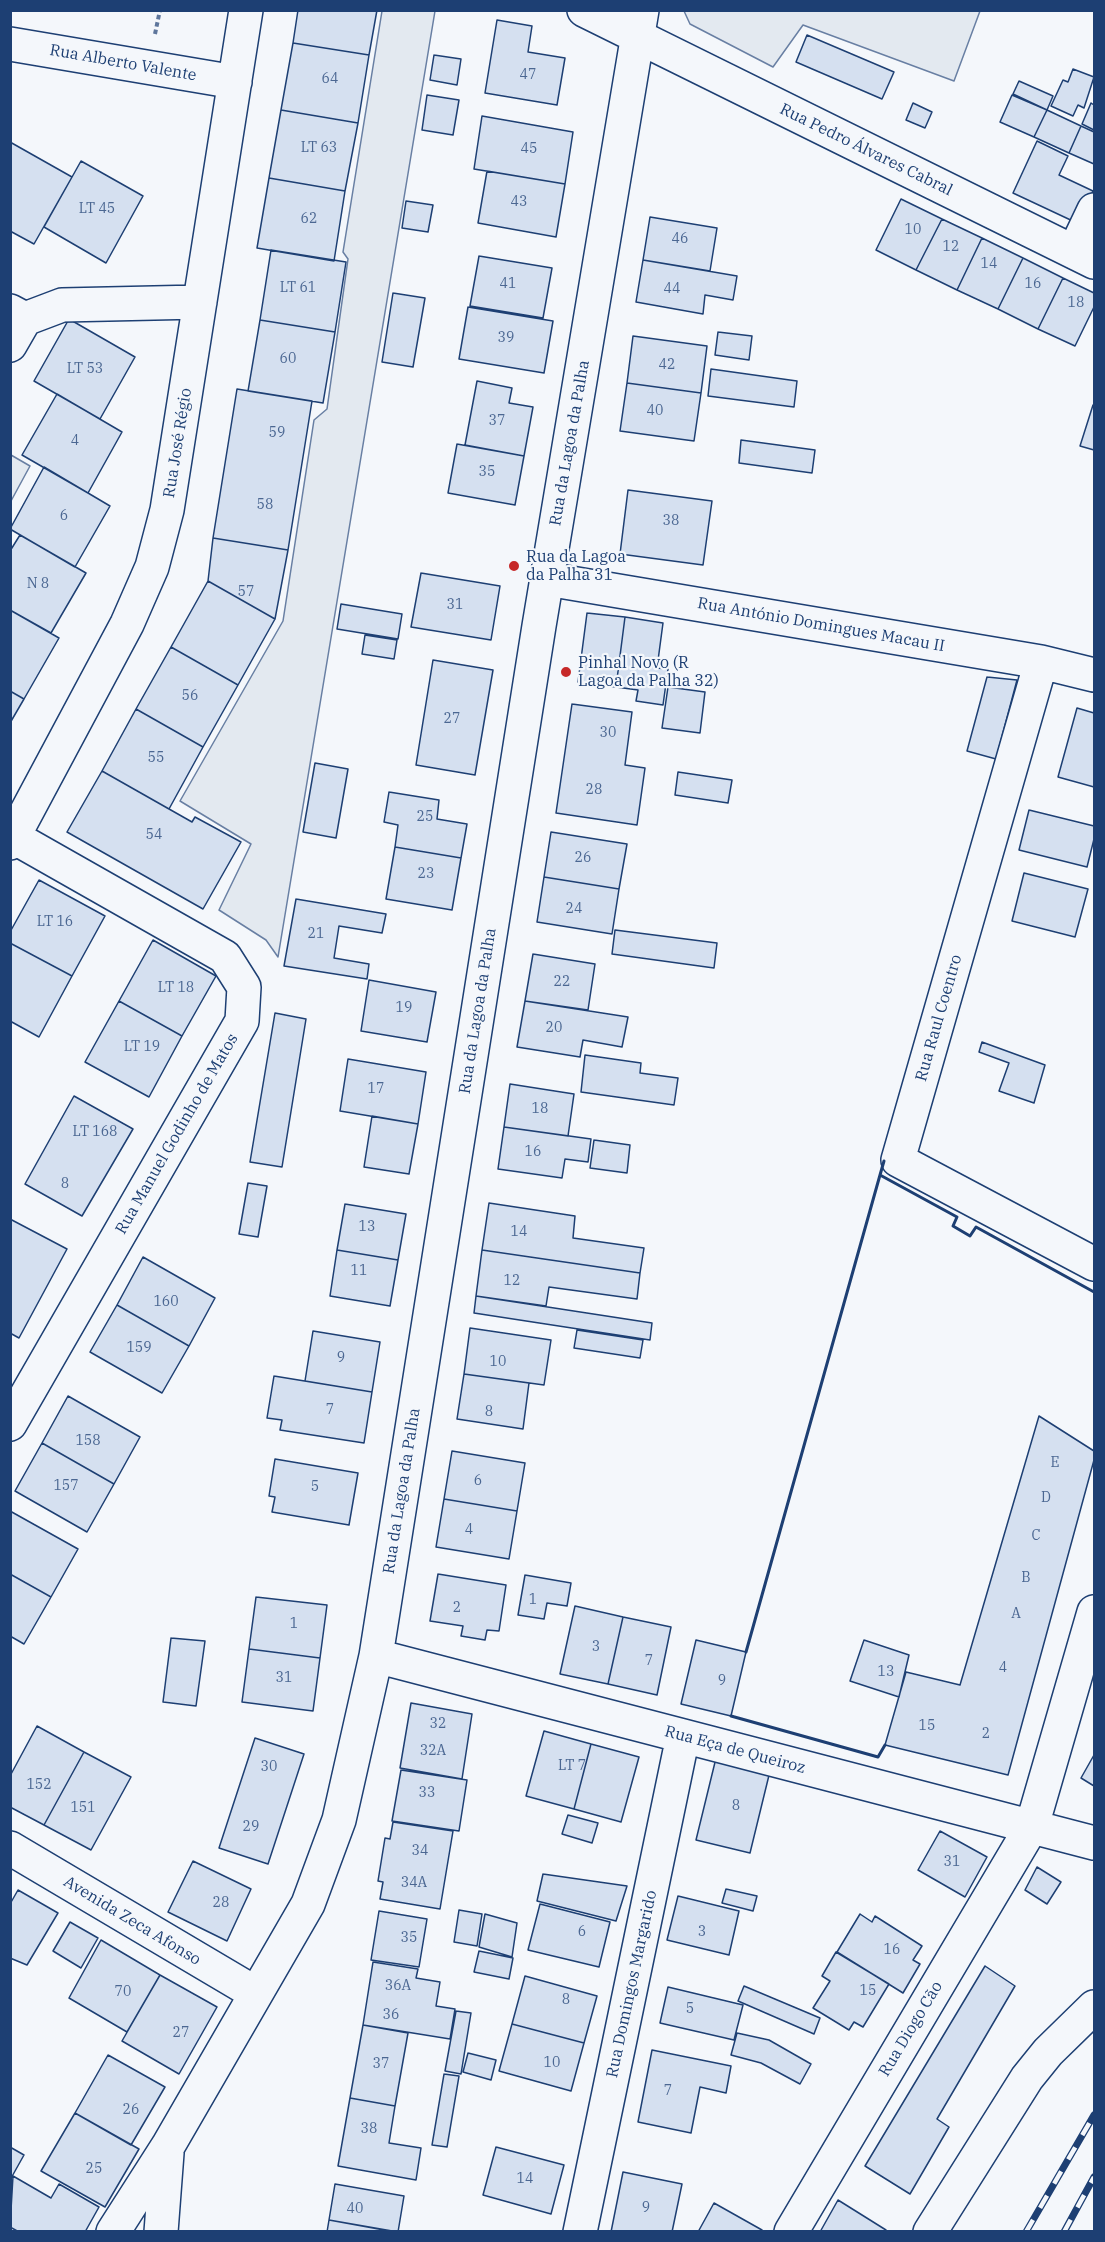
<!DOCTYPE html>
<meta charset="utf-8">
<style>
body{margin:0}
#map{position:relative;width:1105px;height:2242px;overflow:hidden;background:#f4f7fb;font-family:"IBM Plex Serif",serif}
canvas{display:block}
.frame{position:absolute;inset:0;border:12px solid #1d3f73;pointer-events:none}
</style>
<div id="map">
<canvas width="1105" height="2242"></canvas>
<div class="frame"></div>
</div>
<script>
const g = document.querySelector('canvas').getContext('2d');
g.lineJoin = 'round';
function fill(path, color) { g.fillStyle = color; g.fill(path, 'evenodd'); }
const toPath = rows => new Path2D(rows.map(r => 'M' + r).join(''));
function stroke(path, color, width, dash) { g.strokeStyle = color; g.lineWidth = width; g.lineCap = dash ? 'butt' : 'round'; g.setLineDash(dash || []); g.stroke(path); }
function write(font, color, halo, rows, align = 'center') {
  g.font = font + ' "IBM Plex Serif",serif'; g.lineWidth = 4.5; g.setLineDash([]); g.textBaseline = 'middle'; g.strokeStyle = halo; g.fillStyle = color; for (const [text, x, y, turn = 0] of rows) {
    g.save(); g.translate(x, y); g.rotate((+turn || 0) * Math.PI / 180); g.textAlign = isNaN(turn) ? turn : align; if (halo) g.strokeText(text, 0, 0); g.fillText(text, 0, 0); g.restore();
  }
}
const green = toPath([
 [382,11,435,11,278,957,266,940,219,910,251,844,180,801,283,621,314,420,327,409,348,259,343,252,382,11],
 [684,11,980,11,954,81,803,25,773,67,690,24,684,11],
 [11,455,30,466,11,501,11,455]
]);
const building = toPath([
 [298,10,377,10,369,55,293,43,298,10],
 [497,20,532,26,528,52,565,58,557,105,485,93,497,20],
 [807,35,894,72,882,99,796,62,807,35],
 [293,43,369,55,358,123,281,110,293,43],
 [434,55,461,59,457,85,430,80,434,55],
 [1073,69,1094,77,1084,108,1078,105,1073,116,1051,106,1063,80,1068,82,1073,69],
 [1019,81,1053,96,1047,110,1013,94,1019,81],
 [427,95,459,100,453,135,422,130,427,95],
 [1012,95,1047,110,1034,137,1000,122,1012,95],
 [913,103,932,112,925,128,906,120,913,103],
 [1091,103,1094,105,1094,130,1082,124,1091,103],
 [281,110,358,123,345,191,269,178,281,110],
 [1047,110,1081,126,1069,153,1034,137,1047,110],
 [482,116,573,132,565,184,474,169,482,116],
 [1081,126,1094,132,1094,164,1069,153,1081,126],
 [1037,141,1068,156,1059,175,1093,191,1077,223,1013,193,1037,141],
 [10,142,72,177,34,244,10,231,10,142],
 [81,161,143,196,106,263,44,227,81,161],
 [487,171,565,184,556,237,478,223,487,171],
 [269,178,345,191,334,261,257,248,269,178],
 [901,199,942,219,916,270,876,250,901,199],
 [406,201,433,205,428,232,402,228,406,201],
 [650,217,717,228,710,271,643,260,650,217],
 [942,219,982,238,957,290,916,270,942,219],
 [982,238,1023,258,998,309,957,290,982,238],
 [271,250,346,262,335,332,260,320,271,250],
 [479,256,552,268,543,318,470,306,479,256],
 [1023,258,1063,278,1038,329,998,309,1023,258],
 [643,260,737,276,733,300,705,295,703,314,636,302,643,260],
 [1063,278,1094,293,1094,307,1075,346,1038,329,1063,278],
 [393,293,425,298,413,367,382,362,393,293],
 [468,307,553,321,544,373,459,359,468,307],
 [69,319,135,357,100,419,34,381,69,319],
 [260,320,335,332,323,403,248,391,260,320],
 [718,332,752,336,749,360,715,355,718,332],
 [633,336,707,346,701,393,627,383,633,336],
 [711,369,797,381,794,407,708,396,711,369],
 [477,381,512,388,509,403,533,407,524,456,465,445,477,381],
 [627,383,701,393,694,441,620,431,627,383],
 [237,389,312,401,288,550,213,538,237,389],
 [57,394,122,432,88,493,22,455,57,394],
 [1093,405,1094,406,1094,450,1080,446,1093,405],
 [741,440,815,450,812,473,739,463,741,440],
 [457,444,524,456,515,505,448,493,457,444],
 [44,467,110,506,75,567,10,529,44,467],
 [628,490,712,501,703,565,620,554,628,490],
 [20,535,86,573,51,633,10,610,10,551,20,535],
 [213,538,288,550,275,619,208,581,213,538],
 [421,573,500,586,491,640,411,627,421,573],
 [208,581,275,619,238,685,171,647,208,581],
 [341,604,402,614,398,639,337,629,341,604],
 [10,610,59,638,24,699,10,691,10,610],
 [587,613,625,617,616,687,578,682,587,613],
 [625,617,663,623,657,668,668,669,663,705,636,701,638,690,616,687,625,617],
 [365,635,397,640,394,659,362,654,365,635],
 [171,647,238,685,203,747,136,709,171,647],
 [433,660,493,670,475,775,416,765,433,660],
 [987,677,1017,680,996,759,967,751,987,677],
 [668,687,705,692,700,733,662,728,668,687],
 [10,691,24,699,10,723,10,691],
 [572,704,632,712,625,765,645,768,637,825,556,813,572,704],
 [1077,708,1094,713,1094,787,1058,777,1077,708],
 [136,709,203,747,169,809,102,771,136,709],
 [315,763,348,769,336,838,303,832,315,763],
 [102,771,192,822,195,817,241,842,203,909,67,832,102,771],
 [678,772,732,780,728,803,675,795,678,772],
 [389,792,439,800,437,819,467,824,461,858,395,847,398,825,384,822,389,792],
 [1029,810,1094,826,1094,839,1087,867,1019,850,1029,810],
 [551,832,627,844,619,889,544,877,551,832],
 [395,847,461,858,452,910,386,899,395,847],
 [1024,873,1088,889,1075,937,1012,921,1024,873],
 [544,877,619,889,612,934,537,922,544,877],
 [39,880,105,916,72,976,10,943,10,932,39,880],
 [296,899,386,914,382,933,339,926,334,958,369,964,367,979,284,966,296,899],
 [615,930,717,943,714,968,612,954,615,930],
 [153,940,216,976,182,1036,119,1001,153,940],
 [10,943,72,976,39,1037,10,1021,10,943],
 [533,954,595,964,588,1010,525,1001,533,954],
 [369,980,436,992,427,1042,361,1031,369,980],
 [119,1001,182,1036,149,1097,85,1062,119,1001],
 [525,1001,628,1017,622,1047,583,1040,580,1057,517,1047,525,1001],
 [275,1013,306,1019,282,1167,250,1162,275,1013],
 [982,1042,1045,1065,1034,1103,999,1091,1009,1063,979,1052,982,1042],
 [585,1055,641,1063,640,1073,678,1078,674,1105,581,1092,585,1055],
 [348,1059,426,1072,418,1124,340,1111,348,1059],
 [510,1084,574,1094,568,1136,504,1127,510,1084],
 [74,1096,133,1129,82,1216,25,1184,74,1096],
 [372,1116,418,1124,409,1174,364,1167,372,1116],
 [504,1127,591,1139,588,1162,565,1159,562,1178,498,1169,504,1127],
 [594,1140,630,1145,627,1173,590,1168,594,1140],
 [248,1183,267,1186,258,1237,239,1234,248,1183],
 [489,1203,575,1216,573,1238,644,1248,640,1273,482,1250,489,1203],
 [345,1204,406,1214,398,1260,337,1250,345,1204],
 [10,1219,67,1249,19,1338,10,1333,10,1219],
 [337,1250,398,1260,390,1306,330,1296,337,1250],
 [482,1250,640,1273,637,1299,549,1287,546,1306,476,1296,482,1250],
 [143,1257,215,1298,189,1346,117,1305,143,1257],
 [476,1296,652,1323,650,1340,474,1313,476,1296],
 [117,1305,189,1346,162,1393,90,1352,117,1305],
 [470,1328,551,1340,544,1385,464,1374,470,1328],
 [577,1330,643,1340,640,1358,574,1348,577,1330],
 [313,1331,380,1342,372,1392,305,1381,313,1331],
 [464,1374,529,1383,523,1429,457,1419,464,1374],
 [274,1376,372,1392,364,1443,280,1430,282,1420,267,1418,274,1376],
 [68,1396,140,1437,114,1484,42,1443,68,1396],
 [1039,1416,1094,1451,1094,1460,1008,1775,885,1745,906,1672,960,1685,1039,1416],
 [42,1443,114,1484,87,1532,15,1491,42,1443],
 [452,1451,525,1463,517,1511,444,1499,452,1451],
 [275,1459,358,1473,349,1525,272,1512,275,1497,269,1496,275,1459],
 [444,1499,517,1511,509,1559,436,1547,444,1499],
 [10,1511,78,1549,51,1597,10,1574,10,1511],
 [10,1574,51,1597,24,1644,10,1636,10,1574],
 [438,1574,506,1585,499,1631,487,1630,485,1640,461,1636,463,1626,430,1621,438,1574],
 [525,1575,571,1583,567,1606,547,1603,544,1619,518,1615,525,1575],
 [256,1597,327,1605,320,1658,249,1649,256,1597],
 [575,1606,623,1617,608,1684,560,1674,575,1606],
 [623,1617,671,1627,657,1695,608,1684,623,1617],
 [171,1638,205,1641,196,1706,163,1702,171,1638],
 [696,1640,746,1652,731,1716,681,1704,696,1640],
 [864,1640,909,1655,899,1697,850,1681,864,1640],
 [249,1649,320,1658,313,1711,242,1702,249,1649],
 [411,1703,472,1714,462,1779,400,1768,411,1703],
 [37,1726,84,1752,44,1825,10,1807,10,1776,37,1726],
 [544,1731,591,1744,574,1809,526,1796,544,1731],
 [255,1738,304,1754,268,1864,219,1848,255,1738],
 [591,1744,639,1757,621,1822,574,1809,591,1744],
 [84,1752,131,1777,91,1850,44,1825,84,1752],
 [717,1754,771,1767,750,1853,696,1840,717,1754],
 [1094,1755,1094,1786,1081,1778,1094,1755],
 [401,1770,467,1780,459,1831,392,1821,401,1770],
 [568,1815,598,1823,592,1843,562,1834,568,1815],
 [393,1822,453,1831,440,1909,380,1899,383,1882,378,1881,385,1838,390,1839,393,1822],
 [940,1831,987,1857,965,1897,918,1870,940,1831],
 [193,1861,251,1889,227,1941,168,1912,193,1861],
 [1037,1867,1061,1882,1047,1904,1025,1890,1037,1867],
 [543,1874,627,1886,616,1921,537,1901,543,1874],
 [726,1889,757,1896,753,1911,722,1903,726,1889],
 [18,1890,58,1913,27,1965,10,1958,10,1904,18,1890],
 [678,1896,739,1911,729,1955,667,1940,678,1896],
 [540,1904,610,1922,599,1967,528,1950,540,1904],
 [459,1910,482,1914,477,1946,454,1942,459,1910],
 [379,1911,427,1919,419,1967,371,1960,379,1911],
 [485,1914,517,1923,512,1957,479,1947,485,1914],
 [860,1914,872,1922,875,1916,922,1946,913,1960,920,1964,903,1993,837,1952,860,1914],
 [70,1922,98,1938,81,1968,53,1951,70,1922],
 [101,1940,160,1975,127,2032,69,1998,101,1940],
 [479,1951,513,1958,509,1979,474,1972,479,1951],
 [836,1952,889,1984,863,2027,854,2022,849,2030,813,2008,830,1981,822,1976,836,1952],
 [373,1962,418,1969,416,1978,440,1982,436,2006,455,2009,450,2039,363,2025,373,1962],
 [985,1966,1015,1986,937,2119,949,2127,910,2194,865,2166,985,1966],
 [160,1975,217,2007,179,2074,122,2041,160,1975],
 [525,1976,597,1996,584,2043,512,2024,525,1976],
 [744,1986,820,2018,814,2034,738,2001,744,1986],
 [668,1987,743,2005,734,2040,660,2023,668,1987],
 [456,2011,471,2013,461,2074,445,2071,456,2011],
 [512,2024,584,2043,571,2091,499,2071,512,2024],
 [363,2025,408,2033,395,2106,350,2098,363,2025],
 [737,2033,769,2040,811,2064,800,2084,761,2063,731,2055,737,2033],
 [652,2050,731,2066,726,2093,700,2087,691,2133,638,2122,652,2050],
 [468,2053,496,2060,491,2080,463,2072,468,2053],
 [108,2055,165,2087,131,2145,75,2113,108,2055],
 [444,2074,459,2076,447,2147,432,2145,444,2074],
 [350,2098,395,2106,389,2143,421,2148,416,2180,338,2166,350,2098],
 [75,2113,139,2149,105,2207,41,2171,75,2113],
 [10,2147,24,2155,10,2180,10,2147],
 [496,2147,564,2165,551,2214,483,2195,496,2147],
 [623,2172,682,2184,672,2232,611,2232,623,2172],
 [13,2176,51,2198,59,2184,99,2207,85,2232,19,2232,10,2227,13,2176],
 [335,2184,404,2196,398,2232,329,2220,335,2184],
 [838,2200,886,2230,885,2232,820,2232,838,2200],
 [714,2203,762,2230,762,2232,698,2232,714,2203],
 [329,2220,395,2232,327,2232,329,2220]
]);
const path = toPath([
 [155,34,160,10]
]);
const minor = toPath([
 [584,10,1094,262],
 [10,44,235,82],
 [1074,252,1094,210],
 [10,311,25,319,10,345],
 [25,319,62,305,200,302],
 [547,579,1041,662,1094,675],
 [1041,662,898,1160,1094,1264],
 [10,835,225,957,244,987,242,1021,10,1424],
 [10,843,127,624,152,567,167,510,246,10],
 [376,1656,1094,1843],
 [10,1848,255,1993],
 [113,2232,168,2146,308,1904,339,1820,376,1656,539,626,642,10],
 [161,2232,167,2153],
 [580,2232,683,1736],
 [791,2232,1032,1826,1094,1612]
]);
const major = toPath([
 [930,2232,1027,2078,1048,2052,1094,2007]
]);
const rail = toPath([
 [1026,2232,1094,2115],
 [1064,2232,1094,2177]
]);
const wall = toPath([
 [884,1161,880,1175,957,1217,953,1226,970,1236,976,1227,1094,1292],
 [746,1652,880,1175],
 [731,1716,878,1757,885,1745]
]);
const markers = [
 [514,566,6,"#c62828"],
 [566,672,6,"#c62828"]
];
const numberNames = [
 ["47",528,75],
 ["64",330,79],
 ["LT 63",319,148],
 ["45",529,149],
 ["43",519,202],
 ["LT 45",97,209],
 ["62",309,219],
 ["10",913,230],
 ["46",680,239],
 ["12",951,247],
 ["14",989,264],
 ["41",508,284],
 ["16",1033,284],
 ["LT 61",298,288],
 ["44",672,289],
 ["18",1076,303],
 ["39",506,338],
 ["60",288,359],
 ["42",667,365],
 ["LT 53",85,369],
 ["40",655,411],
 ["37",497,421],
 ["59",277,433],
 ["4",75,441],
 ["35",487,472],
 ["58",265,505],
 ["6",64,516],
 ["38",671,521],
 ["N 8",38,584],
 ["57",246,592],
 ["31",455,605],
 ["56",190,696],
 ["27",452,719],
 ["30",608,733],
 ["55",156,758],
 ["28",594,790],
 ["25",425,817],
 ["54",154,835],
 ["26",583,858],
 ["23",426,874],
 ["24",574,909],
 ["LT 16",55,922],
 ["21",316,934],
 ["22",562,982],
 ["LT 18",176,988],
 ["19",404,1008],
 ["20",554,1028],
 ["LT 19",142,1047],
 ["17",376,1089],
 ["18",540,1109],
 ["LT 168",95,1132],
 ["16",533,1152],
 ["8",65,1184],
 ["13",367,1227],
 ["14",519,1232],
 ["11",359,1271],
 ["12",512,1281],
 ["160",166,1302],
 ["159",139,1348],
 ["9",341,1358],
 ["10",498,1362],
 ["7",330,1410],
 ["8",489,1412],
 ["158",88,1441],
 ["E",1055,1463],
 ["6",478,1481],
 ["157",66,1486],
 ["5",315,1487],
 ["D",1046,1498],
 ["4",469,1530],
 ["C",1036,1536],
 ["B",1026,1578],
 ["1",533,1600],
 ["2",457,1608],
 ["A",1016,1614],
 ["1",294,1624],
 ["3",596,1647],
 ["7",649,1661],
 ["4",1003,1668],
 ["13",886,1672],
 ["31",284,1678],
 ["9",722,1681],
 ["32",438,1724],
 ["15",927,1726],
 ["2",986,1734],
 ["32A",433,1751],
 ["LT 7",572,1766],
 ["30",269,1767],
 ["152",39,1785],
 ["33",427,1793],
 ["8",736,1806],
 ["151",83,1808],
 ["29",251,1827],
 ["34",420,1851],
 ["31",952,1862],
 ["34A",414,1883],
 ["28",221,1903],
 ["6",582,1932],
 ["3",702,1932],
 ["35",409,1938],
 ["16",892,1950],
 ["36A",398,1986],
 ["15",868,1991],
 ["70",123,1992],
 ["8",566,2000],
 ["5",690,2009],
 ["36",391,2015],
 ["27",181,2033],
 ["10",552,2063],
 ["37",381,2064],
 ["7",668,2091],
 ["26",131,2110],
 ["38",369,2129],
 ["25",94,2169],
 ["14",525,2179],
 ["9",646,2208],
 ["40",355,2209]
];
const streetNames = [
 ["Rua Alberto Valente",123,63,10],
 ["Rua Pedro Álvares Cabral",866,150,26],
 ["Rua José Régio",178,443,-81],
 ["Rua da Lagoa da Palha",570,443,-80],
 ["Rua António Domingues Macau II",821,625,10],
 ["Rua da Lagoa da Palha",478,1011,-81],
 ["Rua Raul Coentro",939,1018,-74],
 ["Rua Manuel Godinho de Matos",177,1134,-60],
 ["Rua da Lagoa da Palha",402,1491,-81],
 ["Rua Eça de Queiroz",735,1750,15],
 ["Avenida Zeca Afonso",132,1921,31],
 ["Rua Domingos Margarido",632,1984,-78],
 ["Rua Diogo Cão",911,2029,-59]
];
const poiNames = [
 ["Rua da Lagoa",526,557],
 ["da Palha 31",526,575],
 ["Pinhal Novo (R",578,663],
 ["Lagoa da Palha 32)",578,681]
];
fill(green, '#e3e9f0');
stroke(green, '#687fa3', 1.5);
fill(building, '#d5e0f0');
stroke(building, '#1d3f73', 1.5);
stroke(minor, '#1d3f73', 36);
stroke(major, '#1d3f73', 36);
stroke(path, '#5e769c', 4, [4.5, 3]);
stroke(minor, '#f4f7fb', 33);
stroke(major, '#f4f7fb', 33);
stroke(rail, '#1d3f73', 7);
stroke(rail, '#f4f7fb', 4.5, [14]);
stroke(wall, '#1d3f73', 3);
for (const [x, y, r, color] of markers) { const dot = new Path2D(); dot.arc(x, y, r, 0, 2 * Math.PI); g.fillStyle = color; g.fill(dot); stroke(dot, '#f4f7fb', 2); }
write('14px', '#4b6792', null, numberNames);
write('16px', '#1d3f73', '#f4f7fb', streetNames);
write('16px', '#1d3f73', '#f4f7fb', poiNames, 'left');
</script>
